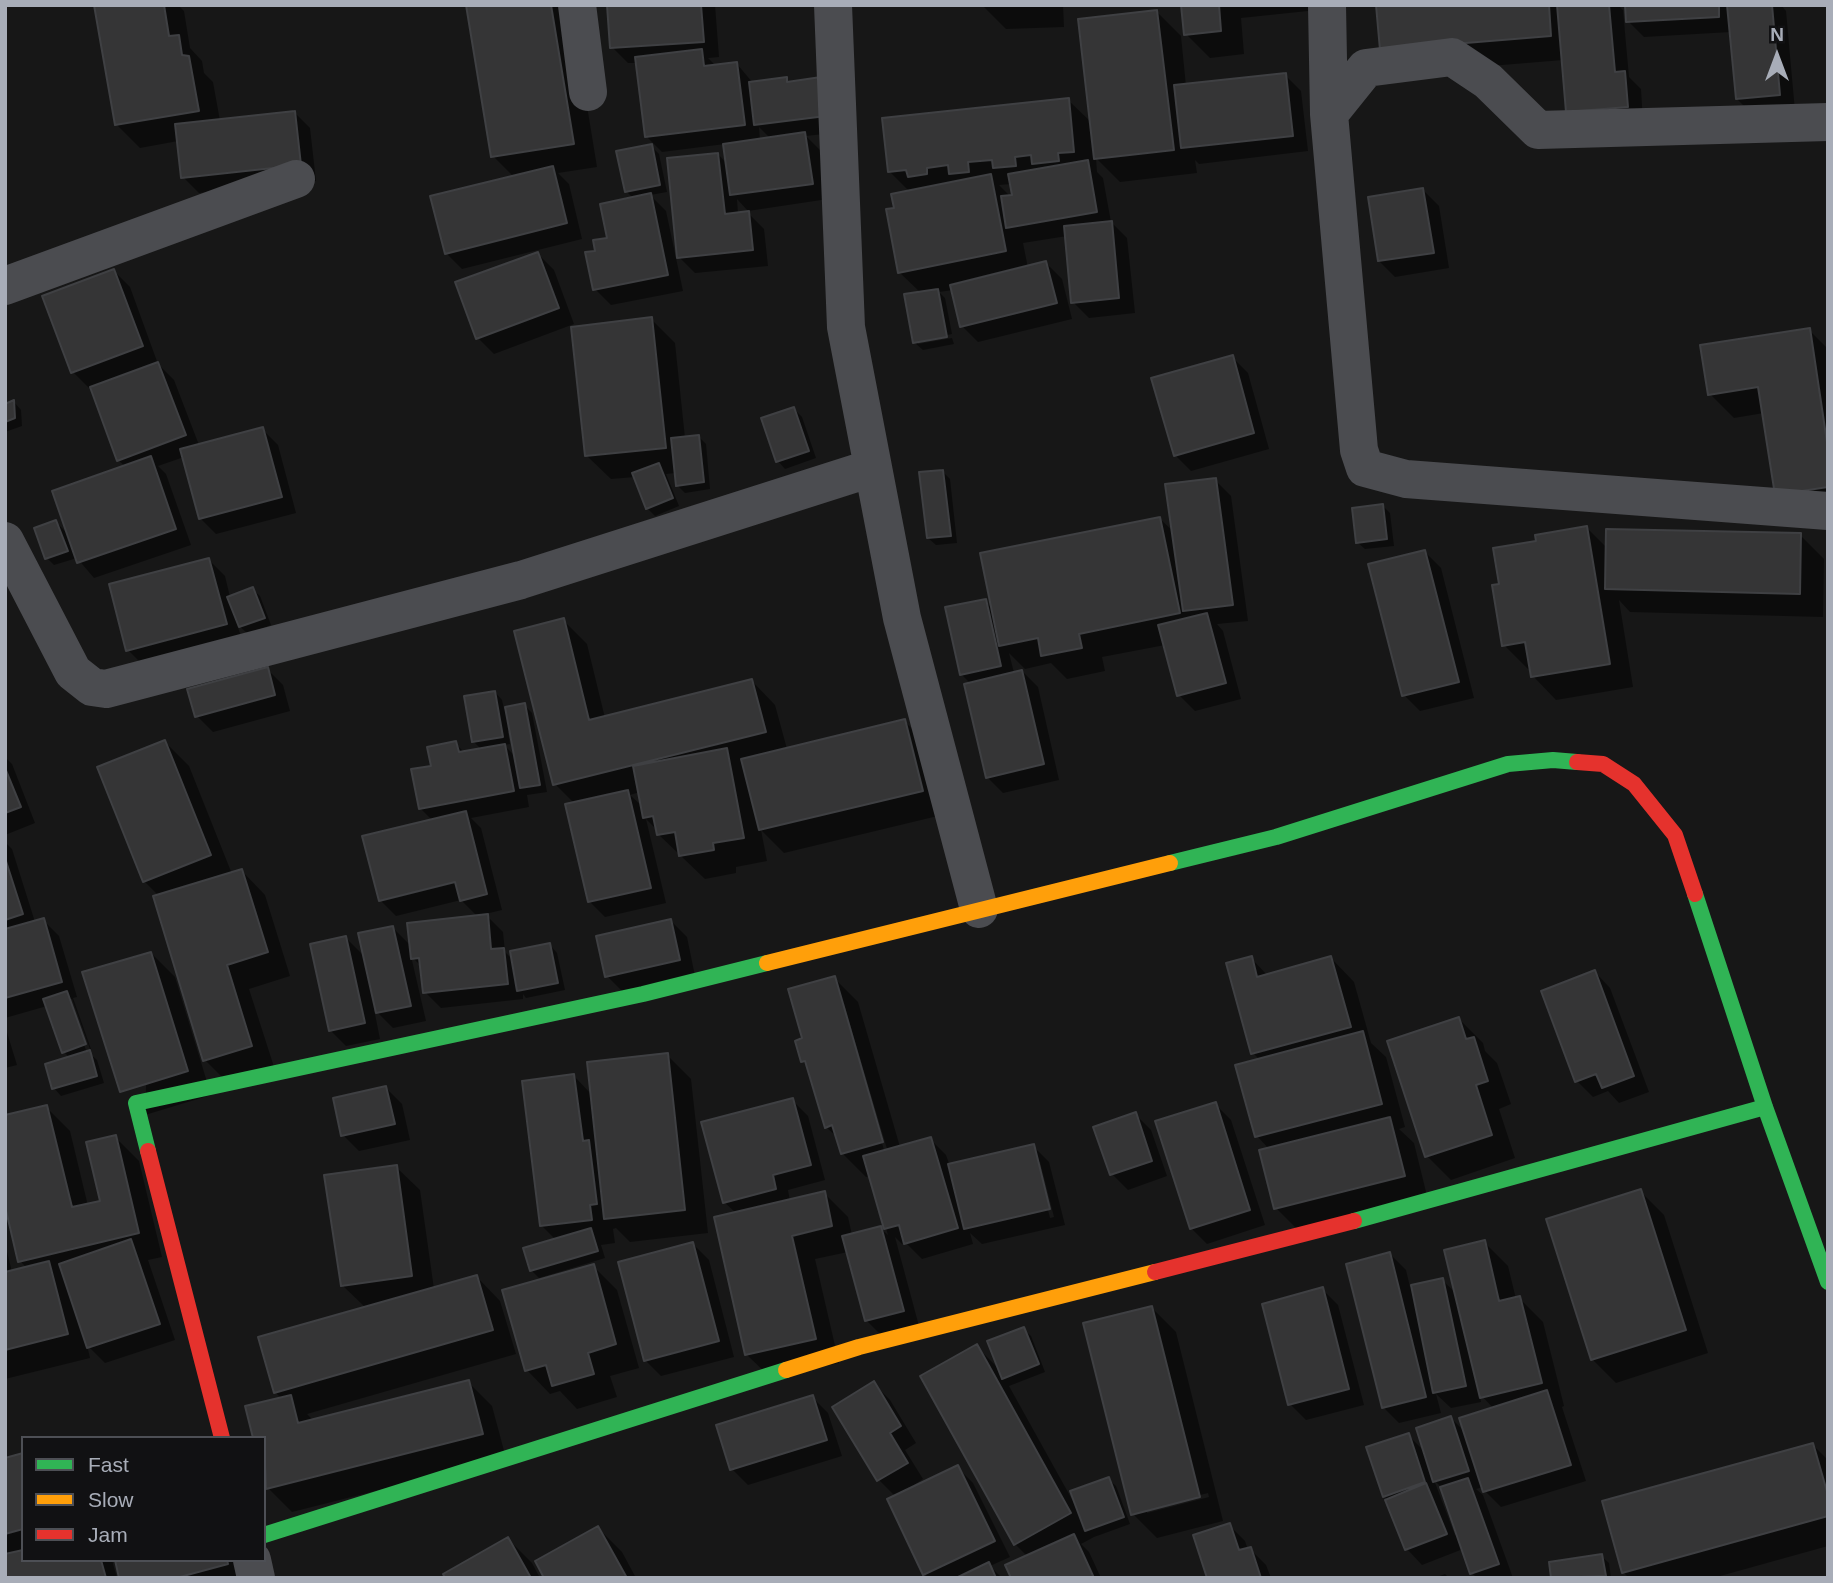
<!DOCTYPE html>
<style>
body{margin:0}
#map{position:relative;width:1833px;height:1583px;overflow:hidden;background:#171717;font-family:Helvetica,sans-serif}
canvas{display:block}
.frame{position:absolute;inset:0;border:7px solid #a8adb8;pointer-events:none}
.legend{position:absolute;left:21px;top:1436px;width:245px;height:126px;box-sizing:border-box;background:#111113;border:2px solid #4d4f55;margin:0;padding:9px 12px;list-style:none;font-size:21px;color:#a8adb8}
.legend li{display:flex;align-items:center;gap:14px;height:35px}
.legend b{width:35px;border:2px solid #4d4f55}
.north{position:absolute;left:1742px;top:21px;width:70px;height:70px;-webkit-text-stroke:5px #111113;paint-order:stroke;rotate:0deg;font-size:19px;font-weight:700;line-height:28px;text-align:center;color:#a8adb8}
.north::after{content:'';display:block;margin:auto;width:24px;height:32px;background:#a8adb8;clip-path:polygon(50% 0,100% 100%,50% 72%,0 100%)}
</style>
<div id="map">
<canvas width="1833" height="1583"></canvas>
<div class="frame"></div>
<ul class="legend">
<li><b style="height:9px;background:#30b455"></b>Fast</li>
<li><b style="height:9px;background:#ff9f0a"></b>Slow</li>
<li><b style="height:9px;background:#e5322d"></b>Jam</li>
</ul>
<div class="north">N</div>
</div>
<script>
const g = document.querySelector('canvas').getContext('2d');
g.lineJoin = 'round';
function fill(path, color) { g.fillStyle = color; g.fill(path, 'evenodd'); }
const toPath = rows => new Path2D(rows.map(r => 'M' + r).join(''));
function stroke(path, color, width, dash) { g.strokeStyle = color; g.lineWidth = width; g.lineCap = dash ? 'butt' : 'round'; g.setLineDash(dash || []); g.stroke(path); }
const shadow = toPath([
 [96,5,178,5,184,11,190,48,202,61,204,73,213,82,220,121,294,112,310,128,316,181,199,193,183,177,178,141,140,148,116,124],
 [468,5,568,5,571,8,597,167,558,173,569,184,582,239,462,269,446,253,514,177,493,156],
 [609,5,715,5,719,57,708,58,716,66,737,64,753,83,786,79,841,132,806,136,820,150,828,199,748,211,737,199,738,214,748,213,764,229,768,266,695,273,679,257,718,154,728,165,725,144,662,152,646,136,638,63,628,63,612,47],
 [759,127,771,139,760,141],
 [982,5,1063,5,1064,27,1006,29],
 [1183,5,1327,5,1327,9,1241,18,1244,54,1210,58,1186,34],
 [1378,5,1618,5,1623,10,1629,77,1641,89,1643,122,1584,127,1563,60,1405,73],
 [1627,5,1781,5,1786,11,1795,111,1753,115,1737,99,1731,32,1644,37,1628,21],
 [1157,12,1181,36,1186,86,1285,75,1301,91,1308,151,1199,164,1195,160,1197,173,1120,182,1096,158,1097,172,1103,178,1111,222,1127,238,1135,313,1089,318,1073,302,1067,236,1023,243,1028,268,1046,263,1062,279,1072,319,978,342,962,326,953,290,939,292,945,298,952,334,918,341,918,344,952,338,954,344,923,350,915,343,921,293,899,272,896,209,910,192,890,172,1068,100,1092,123],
 [1011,184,1014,197,1011,197,999,185],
 [651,146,659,154,667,192,650,195,666,211,683,291,611,305,595,289,597,252,609,239,634,199,626,191],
 [1423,190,1439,206,1449,268,1395,277,1379,261],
 [538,254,554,270,574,324,494,354,478,338],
 [114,271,130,287,158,364,174,380,199,445,262,429,278,445,296,513,216,534,200,518,184,457,158,466,166,474,191,545,94,578,77,558,54,565,47,558,56,522,69,535,126,467,118,460,91,387,89,388,73,372],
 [651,319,675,343,685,438,698,436,706,444,710,489,685,493,677,485,676,473,666,474,679,506,655,516,647,508,635,477,611,479,587,456],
 [1809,330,1828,349,1828,514,1801,518,1764,413,1734,418,1710,394],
 [1232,357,1248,373,1269,449,1191,471,1175,455],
 [14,402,21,410,22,426,5,432,5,406],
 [794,409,802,417,816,458,785,469,778,461],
 [942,471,950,479,957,543,936,545,928,538],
 [1215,480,1231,496,1248,621,1217,624,1223,631,1241,699,1195,711,1179,695,1165,645,1102,657,1105,671,1067,679,1051,663,1025,669,1009,653,1014,673,1022,671,1038,687,1059,780,1003,793,987,777,971,684,961,674,985,601,993,609,1160,519,1174,532],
 [1383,506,1390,513,1394,546,1365,549,1357,542],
 [1587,528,1608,549,1800,535,1824,559,1823,617,1630,612,1619,600,1633,687,1556,700,1533,676,1531,668,1528,669,1504,645,1501,586,1538,543],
 [1425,552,1441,568,1474,698,1420,711,1404,695],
 [209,560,225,576,230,597,252,589,260,596,271,625,248,634,237,624,242,640,144,666,128,650],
 [563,620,587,644,605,718,752,681,775,705,787,749,904,721,928,744,946,814,784,853,761,830,767,861,736,867,736,873,705,879,658,834,657,830,646,819,666,903,605,917,589,901,575,804,555,784],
 [640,792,643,807,630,795],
 [267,669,283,685,290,711,213,732,197,716],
 [495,692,502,700,504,709,524,705,532,713,547,792,527,795,529,807,471,818,481,828,502,910,485,914,503,932,505,952,513,960,550,945,557,953,565,990,526,998,523,994,523,999,441,1008,425,992,422,967,411,956,426,1021,393,1028,374,1009,380,1039,346,1046,330,1030,346,938,365,957,392,927,412,947,478,917,461,900,396,916,380,900,433,821,420,808,433,767,455,743,465,753,482,750,473,741],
 [511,731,516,757,504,745,510,744,508,732],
 [165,742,189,766,232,874,242,871,265,895,290,976,249,989,275,1070,229,1084,205,1060,159,896,144,881],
 [5,757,12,764,35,823,5,835],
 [5,842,12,849,35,922,43,920,59,936,77,997,73,998,92,1052,89,1053,97,1060,104,1083,61,1096,54,1088,70,1058,64,1052,47,1006,5,1018],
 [68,999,72,999,91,1052,87,1053],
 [671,921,687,937,695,976,623,992,607,976],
 [151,953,175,977,211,1095,145,1115],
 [1251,958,1268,976,1331,958,1354,982,1371,1043,1386,1057,1405,1127,1399,1129,1414,1143,1428,1200,1300,1232,1276,1208,1269,1149,1257,1136,1260,1060,1253,1053],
 [1595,972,1610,988,1649,1092,1619,1103,1608,1091,1593,1097,1577,1081],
 [834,978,858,1002,900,1147,930,1139,946,1155,950,1166,1033,1146,1049,1162,1065,1225,982,1244,970,1233,973,1244,922,1259,906,1243,902,1244,895,1237,919,1326,882,1336,866,1320,848,1252,815,1259,839,1363,771,1378,747,1355,716,1218,736,1213,724,1202,792,1100,808,1116,825,1180,788,1190,790,1201,824,1193,848,1217,852,1235,880,1228,888,1235,870,1176,866,1177,842,1153,838,1138,826,1127,809,1067,802,1061,804,1040],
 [841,1004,844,1004,887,1149,884,1150],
 [1036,1162,1040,1162,1054,1217,1050,1218],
 [1459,1019,1483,1043,1485,1051,1497,1063,1511,1104,1499,1109,1515,1158,1451,1180,1427,1156],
 [5,1026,17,1065,5,1068],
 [667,1055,691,1079,708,1233,630,1242,616,1228,613,1229,615,1243,601,1245,605,1258,539,1278,531,1270,556,1240,542,1226,574,1076,592,1095],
 [386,1088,402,1104,410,1140,359,1151,343,1135],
 [1215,1104,1231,1120,1265,1225,1207,1244,1191,1228],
 [46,1107,70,1131,88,1206,102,1202,115,1137,139,1161,162,1257,148,1260,175,1340,105,1363,87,1345,90,1358,5,1379,5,1244,12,1272,27,1268,20,1261],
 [1135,1114,1151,1130,1167,1176,1128,1190,1112,1174],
 [396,1167,420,1190,434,1289,477,1277,500,1301,516,1354,307,1414,314,1421,468,1382,492,1406,506,1458,292,1512,268,1488,264,1474,264,1438,282,1399,275,1392,366,1308,342,1285],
 [1640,1191,1664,1215,1708,1353,1616,1383,1592,1359],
 [1484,1242,1508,1266,1516,1299,1519,1298,1543,1322,1564,1406,1562,1407,1586,1481,1501,1507,1485,1491,1483,1487,1476,1489,1483,1495,1513,1578,1477,1578,1472,1573,1463,1549,1422,1565,1407,1549,1388,1500,1384,1496,1408,1435,1425,1452,1451,1418,1466,1433,1494,1409,1480,1394,1481,1402,1451,1408,1436,1394,1441,1413,1399,1423,1383,1407,1390,1254,1406,1270,1410,1287,1442,1280,1456,1293],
 [1434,1480,1441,1487,1458,1534,1455,1535],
 [693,1244,709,1260,734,1357,661,1376,645,1360],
 [593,1266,617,1290,639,1368,610,1376,617,1397,577,1409,560,1391,550,1394,527,1370],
 [1322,1289,1338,1305,1364,1405,1306,1420,1290,1404],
 [1152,1308,1176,1332,1223,1521,1157,1538,1133,1514],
 [1208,1493,1209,1497,1147,1513,1147,1509],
 [1023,1329,1031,1336,1045,1372,1009,1386,1074,1503,1108,1479,1116,1486,1130,1524,1094,1537,1081,1544,1089,1552,1101,1578,1012,1578,1028,1557,1015,1544,976,1346,1001,1371],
 [874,1384,890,1400,916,1443,905,1450,923,1479,914,1485,915,1487,957,1467,973,1483,1010,1557,990,1566,1002,1578,928,1578,925,1574,895,1496,879,1480,834,1407],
 [812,1397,828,1413,842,1456,748,1485,732,1469],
 [1813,1445,1828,1460,1828,1546,1713,1578,1629,1578,1623,1572],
 [23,1455,23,1560,112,1560,117,1578,5,1578,5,1460],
 [1229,1525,1245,1541,1248,1550,1250,1549,1266,1565,1271,1578,1209,1578],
 [598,1528,622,1552,636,1578,546,1578],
 [508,1539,532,1563,540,1578,447,1578],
 [1601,1556,1609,1563,1611,1578,1552,1578],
 [116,1560,238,1560,242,1578,121,1578],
 [1445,1574,1449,1578,1434,1578]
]);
const building = toPath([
 [94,5,164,5,169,36,179,35,182,55,189,56,199,111,115,125,94,5],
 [466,5,551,5,574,144,491,157,466,5],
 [607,5,701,5,704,42,610,48,607,5],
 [1181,5,1219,5,1221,31,1184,35,1181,5],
 [1376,5,1549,5,1551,36,1380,50,1376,5],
 [1557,5,1609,5,1615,72,1625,71,1628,107,1566,112,1557,5],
 [1625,5,1719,5,1719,17,1626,22,1625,5],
 [1727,5,1772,5,1780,95,1736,99,1727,5],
 [1157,10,1174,150,1094,159,1078,19,1157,10],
 [702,49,704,66,737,62,745,125,645,137,635,57,702,49],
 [1286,73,1293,136,1181,148,1174,85,1286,73],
 [787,77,787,82,821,77,826,116,754,125,749,82,787,77],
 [1069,98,1074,152,1058,153,1059,161,1032,164,1031,155,1015,157,1016,166,993,168,992,160,968,162,969,172,949,174,948,165,927,168,927,174,908,177,906,170,888,172,882,118,1069,98],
 [295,111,301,165,181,178,175,124,295,111],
 [805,132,813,184,730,195,723,144,805,132],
 [652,144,660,185,625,192,616,151,652,144],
 [718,153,725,214,749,211,753,250,677,258,667,158,718,153],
 [1088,160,1097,212,1006,228,1001,196,1012,195,1008,174,1088,160],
 [553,166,567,223,445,254,430,196,553,166],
 [991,174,1006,251,898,273,886,209,894,208,891,194,991,174],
 [1423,188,1434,253,1378,261,1368,197,1423,188],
 [651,193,668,275,593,290,585,252,595,251,593,240,607,238,600,204,651,193],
 [1112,221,1119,298,1071,303,1064,226,1112,221],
 [538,252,559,308,476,339,455,282,538,252],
 [1046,261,1057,303,960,327,950,285,1046,261],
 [114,269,143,346,71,373,42,296,114,269],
 [938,289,947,337,913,343,904,294,938,289],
 [652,317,666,448,585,456,571,327,652,317],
 [1810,328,1828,449,1828,487,1775,495,1758,387,1708,395,1700,345,1810,328],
 [1233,355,1254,433,1174,456,1151,378,1233,355],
 [158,362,186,435,117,461,90,387,158,362],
 [14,400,15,418,5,422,5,404,14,400],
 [794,407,809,451,776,462,761,418,794,407],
 [263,427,282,497,199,519,180,449,263,427],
 [699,435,704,482,676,486,671,438,699,435],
 [151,456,176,529,77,563,52,491,151,456],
 [659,463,673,498,646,509,632,473,659,463],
 [943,470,951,536,927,538,919,472,943,470],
 [1216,478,1233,605,1183,611,1165,484,1216,478],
 [1383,504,1387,539,1356,543,1352,508,1383,504],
 [1160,517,1180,613,1079,634,1082,648,1041,656,1038,638,999,646,980,553,1160,517],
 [56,520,68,551,45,559,34,528,56,520],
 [1587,526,1610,664,1531,677,1525,642,1502,646,1492,585,1499,584,1493,548,1536,541,1535,535,1587,526],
 [1606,529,1801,533,1800,594,1605,589,1606,529],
 [1425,550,1459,682,1402,696,1368,564,1425,550],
 [209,558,227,624,126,651,109,584,209,558],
 [253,587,265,618,239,627,227,597,253,587],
 [986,599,1001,666,960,675,945,607,986,599],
 [1207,613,1226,683,1177,696,1158,625,1207,613],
 [564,618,589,720,752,679,766,732,553,785,514,631,564,618],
 [268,667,275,695,195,717,187,689,268,667],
 [1022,670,1044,764,986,778,964,684,1022,670],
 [495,691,503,737,472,742,464,696,495,691],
 [525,703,540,785,520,788,505,707,525,703],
 [905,719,923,791,759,830,741,759,905,719],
 [165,740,211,855,143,882,97,767,165,740],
 [456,741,459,752,505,744,514,791,419,809,411,769,431,766,427,747,456,741],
 [727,748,744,838,713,843,714,850,679,856,675,832,657,835,653,816,643,818,633,766,727,748],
 [5,768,21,807,5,813,5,768],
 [628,790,651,888,588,902,565,804,628,790],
 [466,811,487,894,460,901,455,882,379,901,362,836,466,811],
 [5,858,23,914,5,920,5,858],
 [242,869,268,952,227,965,252,1046,203,1061,153,896,242,869],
 [488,914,491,949,504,948,508,984,423,993,419,958,411,959,407,923,488,914],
 [44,918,62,982,5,998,5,929,44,918],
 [671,919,680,960,605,977,596,936,671,919],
 [393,926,411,1006,376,1013,358,933,393,926],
 [346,936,365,1023,329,1031,310,944,346,936],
 [550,943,558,983,517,991,510,951,550,943],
 [151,952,188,1071,120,1092,82,972,151,952],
 [1252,956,1257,977,1331,956,1351,1027,1251,1054,1226,963,1252,956],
 [1595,970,1634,1076,1602,1088,1596,1074,1575,1082,1541,991,1595,970],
 [835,976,883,1142,841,1154,832,1125,825,1128,805,1061,801,1062,795,1041,802,1038,788,989,835,976],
 [67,991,86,1044,62,1053,43,999,67,991],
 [1459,1017,1466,1039,1474,1037,1488,1081,1476,1085,1492,1135,1425,1157,1387,1041,1459,1017],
 [1363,1031,1382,1104,1255,1137,1235,1065,1363,1031],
 [90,1050,97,1076,52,1089,45,1064,90,1050],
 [668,1053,685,1210,604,1219,587,1062,668,1053],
 [574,1074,583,1141,589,1140,597,1204,590,1205,592,1220,540,1226,522,1081,574,1074],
 [386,1086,395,1124,341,1136,333,1098,386,1086],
 [793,1098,811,1165,773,1175,776,1189,723,1203,701,1122,793,1098],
 [1216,1102,1250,1210,1190,1229,1155,1121,1216,1102],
 [47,1105,72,1207,100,1201,86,1142,116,1135,139,1233,18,1262,5,1206,5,1115,47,1105],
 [1136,1112,1152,1161,1110,1175,1093,1127,1136,1112],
 [1390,1117,1405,1176,1274,1209,1259,1150,1390,1117],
 [931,1137,958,1228,904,1244,899,1225,884,1229,863,1156,931,1137],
 [1034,1144,1050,1209,964,1229,948,1164,1034,1144],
 [397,1165,412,1276,341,1286,324,1175,397,1165],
 [1641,1189,1686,1330,1591,1360,1546,1219,1641,1189],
 [825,1191,832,1226,792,1236,816,1339,745,1355,714,1217,825,1191],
 [881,1226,904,1311,865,1321,842,1236,881,1226],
 [591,1228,598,1251,530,1271,523,1248,591,1228],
 [131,1239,160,1324,87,1348,59,1264,131,1239],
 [1485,1240,1499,1301,1520,1296,1542,1383,1480,1398,1444,1250,1485,1240],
 [693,1242,719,1341,644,1361,618,1262,693,1242],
 [1390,1252,1426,1397,1382,1408,1346,1264,1390,1252],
 [49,1261,68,1334,5,1350,5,1272,49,1261],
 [594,1264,616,1344,588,1353,594,1374,552,1386,546,1365,525,1371,502,1290,594,1264],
 [477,1275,493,1330,274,1393,258,1337,477,1275],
 [1443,1278,1466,1386,1433,1393,1411,1285,1443,1278],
 [1323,1287,1349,1389,1288,1405,1262,1304,1323,1287],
 [1152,1306,1200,1497,1131,1515,1083,1323,1152,1306],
 [1024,1327,1039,1364,1002,1379,987,1341,1024,1327],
 [977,1344,1071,1513,1014,1545,920,1376,977,1344],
 [469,1380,483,1434,266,1489,264,1438,253,1438,245,1406,291,1395,298,1423,469,1380],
 [874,1381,901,1426,890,1433,908,1463,877,1481,832,1407,874,1381],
 [1547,1390,1571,1465,1483,1492,1459,1418,1547,1390],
 [813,1395,827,1440,730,1470,716,1425,813,1395],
 [1451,1416,1469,1471,1433,1482,1416,1428,1451,1416],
 [1409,1433,1425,1482,1383,1497,1366,1447,1409,1433],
 [1813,1443,1828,1495,1828,1516,1622,1573,1602,1501,1813,1443],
 [23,1453,23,1529,5,1534,5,1458,23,1453],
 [958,1465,995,1541,923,1575,887,1499,958,1465],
 [1109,1477,1124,1517,1085,1531,1070,1491,1109,1477],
 [1468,1478,1499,1564,1470,1574,1440,1487,1468,1478],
 [1426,1483,1447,1534,1405,1550,1385,1500,1426,1483],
 [1230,1523,1239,1550,1251,1547,1261,1578,1207,1578,1193,1535,1230,1523],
 [598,1526,627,1578,544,1578,535,1561,598,1526],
 [1074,1534,1094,1578,1011,1578,1005,1565,1074,1534],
 [508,1537,531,1578,445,1578,443,1574,508,1537],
 [23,1550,23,1560,101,1560,106,1578,5,1578,5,1554,23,1550],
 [1602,1554,1606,1576,1551,1578,1549,1562,1602,1554],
 [115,1560,227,1560,228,1564,176,1578,119,1578,115,1560],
 [989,1562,996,1578,956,1578,989,1562]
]);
const street = toPath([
 [577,5,588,92],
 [833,5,846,327,902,618,979,909],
 [1327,5,1329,114,1359,450,1365,468,1406,479,1828,511],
 [1329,114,1366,68,1452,57,1488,81,1538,130,1828,122],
 [5,286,296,179],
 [5,541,73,672,92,687,106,689,521,580,872,468],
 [252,1560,256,1578]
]);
const fast = toPath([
 [1170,863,1276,837,1508,764,1553,760,1577,762],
 [1695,894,1765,1107,1828,1282],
 [148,1151,136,1103,643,994,767,963],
 [1354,1221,1765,1107],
 [264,1535,786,1370]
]);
const slow = toPath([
 [767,963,1170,863],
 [786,1370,859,1347,1155,1272]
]);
const jam = toPath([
 [1577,762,1603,764,1634,784,1675,835,1695,894],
 [148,1151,222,1438],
 [1155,1272,1354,1221]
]);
fill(shadow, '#0007');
fill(building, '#353536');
stroke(building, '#3f4043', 2);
stroke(street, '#4b4c50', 38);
stroke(fast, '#30b455', 16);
stroke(slow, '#ff9f0a', 16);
stroke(jam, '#e5322d', 16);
</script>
